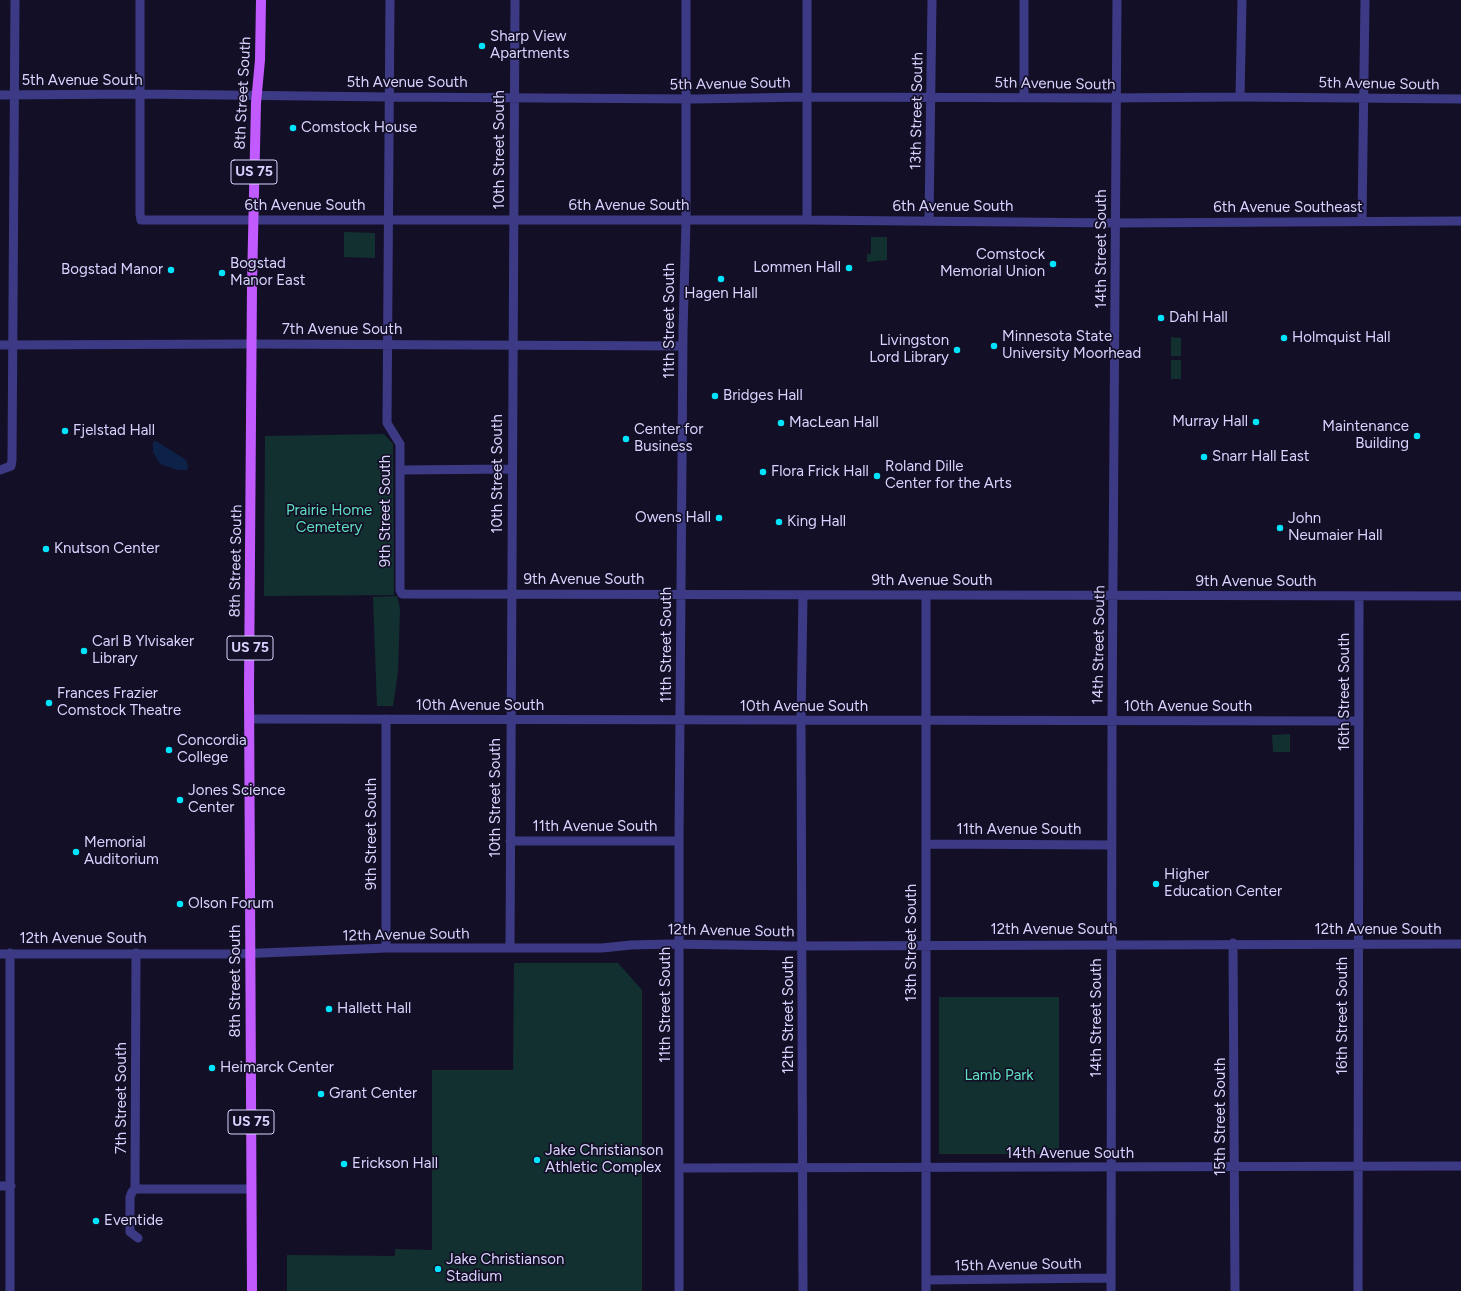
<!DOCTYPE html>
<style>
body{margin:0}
canvas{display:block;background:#130f26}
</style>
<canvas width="1461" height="1291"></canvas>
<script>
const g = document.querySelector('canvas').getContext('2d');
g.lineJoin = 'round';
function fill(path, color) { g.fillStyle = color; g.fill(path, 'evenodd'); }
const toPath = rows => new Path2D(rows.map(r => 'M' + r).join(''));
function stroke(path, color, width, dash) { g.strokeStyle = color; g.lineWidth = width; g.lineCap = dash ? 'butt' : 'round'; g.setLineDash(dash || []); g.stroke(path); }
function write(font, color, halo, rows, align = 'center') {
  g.font = font + ' Figtree,sans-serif'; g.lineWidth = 3.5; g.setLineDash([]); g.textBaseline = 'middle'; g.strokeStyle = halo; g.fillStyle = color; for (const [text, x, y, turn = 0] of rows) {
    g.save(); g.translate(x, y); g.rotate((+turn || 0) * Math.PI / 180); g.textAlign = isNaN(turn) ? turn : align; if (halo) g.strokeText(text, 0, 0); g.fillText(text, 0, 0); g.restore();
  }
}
const green = toPath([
 [344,232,375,233,375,258,344,257],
 [871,237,887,237,887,260,867,262,867,254,871,254],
 [1171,337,1181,338,1181,356,1171,356],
 [1171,360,1181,360,1181,379,1171,379],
 [384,434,393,444,394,595,264,596,265,436],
 [397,596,400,608,398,672,394,700,393,706,377,706,373,597],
 [1290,734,1290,752,1273,752,1272,735],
 [514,963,618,963,642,990,642,1291,287,1291,287,1255,395,1256,395,1249,432,1250,432,1070,513,1070],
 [939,997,1059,997,1059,1154,939,1154]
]);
const water = toPath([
 [156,441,186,460,188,467,187,470,178,470,160,464,153,452,153,442]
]);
const minor = toPath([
 [140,0,140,214,141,220,807,220,1116,223,1461,221],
 [390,0,387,423,400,444,400,590,402,594,1461,596],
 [0,95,140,94,389,97,695,99,807,97,1107,98,1240,97,1461,99],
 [1024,97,1024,0],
 [1240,97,1242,0],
 [807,220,807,0],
 [929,221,932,0],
 [1362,221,1365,0],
 [0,345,252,344,683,346],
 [0,470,11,466,12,460,15,0],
 [400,470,512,469],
 [250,719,1359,721],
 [510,841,679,841],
 [926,844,1112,845],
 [1233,943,1235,1291],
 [386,948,386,719],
 [510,948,515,0],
 [136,953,135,1189,132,1192,130,1197,130,1232,138,1238],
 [0,954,236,954,386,948,602,948,631,945,670,944,791,946,1461,944],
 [680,1168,1461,1166],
 [0,1186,11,1186],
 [135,1189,251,1189],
 [926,1280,1110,1278],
 [10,1291,10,953],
 [679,1291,679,841,683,332,686,220,686,0],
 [803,1291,801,721,803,595],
 [926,1291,926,595],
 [1111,1291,1112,721,1117,0],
 [1358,1291,1359,596]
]);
const major = toPath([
 [252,1291,249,689,252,283,256,103,260,60,261,0]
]);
const markers = [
 [482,46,4,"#00e5ff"],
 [293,128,4,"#00e5ff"],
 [1053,264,4,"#00e5ff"],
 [849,268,4,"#00e5ff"],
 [171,270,4,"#00e5ff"],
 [222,273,4,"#00e5ff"],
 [721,279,4,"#00e5ff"],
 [1161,318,4,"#00e5ff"],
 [1284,338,4,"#00e5ff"],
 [994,346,4,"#00e5ff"],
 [957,350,4,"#00e5ff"],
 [715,396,4,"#00e5ff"],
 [1256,422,4,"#00e5ff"],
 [781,423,4,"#00e5ff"],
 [65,431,4,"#00e5ff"],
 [1417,436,4,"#00e5ff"],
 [626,439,4,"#00e5ff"],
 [1204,457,4,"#00e5ff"],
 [763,472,4,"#00e5ff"],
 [877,476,4,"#00e5ff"],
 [719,518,4,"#00e5ff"],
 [779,522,4,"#00e5ff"],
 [1280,528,4,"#00e5ff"],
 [46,549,4,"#00e5ff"],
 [84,651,4,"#00e5ff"],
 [49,703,4,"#00e5ff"],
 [169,750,4,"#00e5ff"],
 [180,800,4,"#00e5ff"],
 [76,852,4,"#00e5ff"],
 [1156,884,4,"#00e5ff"],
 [180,904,4,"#00e5ff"],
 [329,1009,4,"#00e5ff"],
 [212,1068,4,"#00e5ff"],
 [321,1094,4,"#00e5ff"],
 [537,1160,4,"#00e5ff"],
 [344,1164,4,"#00e5ff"],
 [96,1221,4,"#00e5ff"],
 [438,1269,4,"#00e5ff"]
];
const shields = [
 [254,172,46],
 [250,648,46],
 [251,1122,46]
];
const shieldNames = [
 ["US 75",254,172],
 ["US 75",250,648],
 ["US 75",251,1122]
];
const poiNames = [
 ["Sharp View",490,37],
 ["Apartments",490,54],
 ["Comstock House",301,128],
 ["Comstock",1045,255,"right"],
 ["Memorial Union",1045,272,"right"],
 ["Bogstad",230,264],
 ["Manor East",230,281],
 ["Lommen Hall",841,268,"right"],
 ["Bogstad Manor",163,270,"right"],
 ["Hagen Hall",721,294,"center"],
 ["Dahl Hall",1169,318],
 ["Minnesota State",1002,337],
 ["University Moorhead",1002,354],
 ["Holmquist Hall",1292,338],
 ["Livingston",949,341,"right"],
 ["Lord Library",949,358,"right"],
 ["Bridges Hall",723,396],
 ["Murray Hall",1248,422,"right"],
 ["MacLean Hall",789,423],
 ["Maintenance",1409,427,"right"],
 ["Building",1409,444,"right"],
 ["Center for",634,430],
 ["Business",634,447],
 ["Fjelstad Hall",73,431],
 ["Snarr Hall East",1212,457],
 ["Roland Dille",885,467],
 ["Center for the Arts",885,484],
 ["Flora Frick Hall",771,472],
 ["Owens Hall",711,518,"right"],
 ["John",1288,519],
 ["Neumaier Hall",1288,536],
 ["King Hall",787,522],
 ["Knutson Center",54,549],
 ["Carl B Ylvisaker",92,642],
 ["Library",92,659],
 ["Frances Frazier",57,694],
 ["Comstock Theatre",57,711],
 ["Concordia",177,741],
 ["College",177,758],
 ["Jones Science",188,791],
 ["Center",188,808],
 ["Memorial",84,843],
 ["Auditorium",84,860],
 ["Higher",1164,875],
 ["Education Center",1164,892],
 ["Olson Forum",188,904],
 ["Hallett Hall",337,1009],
 ["Heimarck Center",220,1068],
 ["Grant Center",329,1094],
 ["Jake Christianson",545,1151],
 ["Athletic Complex",545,1168],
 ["Erickson Hall",352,1164],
 ["Eventide",104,1221],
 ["Jake Christianson",446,1260],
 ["Stadium",446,1277]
];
const streetNames = [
 ["5th Avenue South",82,81],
 ["5th Avenue South",407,83],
 ["5th Avenue South",730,84,-1],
 ["5th Avenue South",1055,84,1],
 ["5th Avenue South",1379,84,1],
 ["8th Street South",243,93,-87],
 ["13th Street South",917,111,-89],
 ["10th Street South",500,150,-90],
 ["6th Avenue South",305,206],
 ["6th Avenue South",629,206],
 ["6th Avenue South",953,207],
 ["6th Avenue Southeast",1288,208],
 ["14th Street South",1102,249,-90],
 ["11th Street South",670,321,-90],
 ["7th Avenue South",342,330],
 ["10th Street South",498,474,-90],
 ["9th Street South",386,511,-90],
 ["8th Street South",236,561,-89],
 ["9th Avenue South",584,580],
 ["9th Avenue South",932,581],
 ["9th Avenue South",1256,582],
 ["11th Street South",667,645,-90],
 ["14th Street South",1099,645,-89],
 ["16th Street South",1345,692,-90],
 ["10th Avenue South",480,706],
 ["10th Avenue South",804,707],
 ["10th Avenue South",1188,707],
 ["10th Street South",496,798,-90],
 ["11th Avenue South",595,827],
 ["11th Avenue South",1019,830],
 ["9th Street South",372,834,-90],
 ["12th Avenue South",1054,930],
 ["12th Avenue South",1378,930],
 ["12th Avenue South",731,931,1],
 ["12th Avenue South",406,935,-1],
 ["12th Avenue South",83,939],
 ["13th Street South",912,943,-90],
 ["8th Street South",236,981,-90],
 ["11th Street South",666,1005,-90],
 ["12th Street South",789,1015,-90],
 ["16th Street South",1343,1016,-90],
 ["14th Street South",1097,1018,-90],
 ["7th Street South",122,1098,-90],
 ["15th Street South",1221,1117,-90],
 ["14th Avenue South",1070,1154],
 ["15th Avenue South",1018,1265,-1]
];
const parkNames = [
 ["Prairie Home",329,511],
 ["Cemetery",329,528],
 ["Lamb Park",999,1076]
];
fill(green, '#12302f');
fill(water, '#0c2248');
stroke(minor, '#3d3a85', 9);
stroke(major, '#c25bff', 10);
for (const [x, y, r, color] of markers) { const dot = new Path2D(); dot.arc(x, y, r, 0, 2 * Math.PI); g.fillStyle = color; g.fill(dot); stroke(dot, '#130f26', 1.5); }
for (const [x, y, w] of shields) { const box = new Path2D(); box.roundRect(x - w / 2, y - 12, w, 24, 3); g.fillStyle = '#130f26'; g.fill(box); stroke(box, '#d9d4ff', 1); }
write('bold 14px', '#d9d4ff', null, shieldNames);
write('15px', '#d9d4ff', '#130f26', poiNames, 'left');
write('15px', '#d9d4ff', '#130f26', streetNames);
write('15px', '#5fe0c0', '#130f26', parkNames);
</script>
